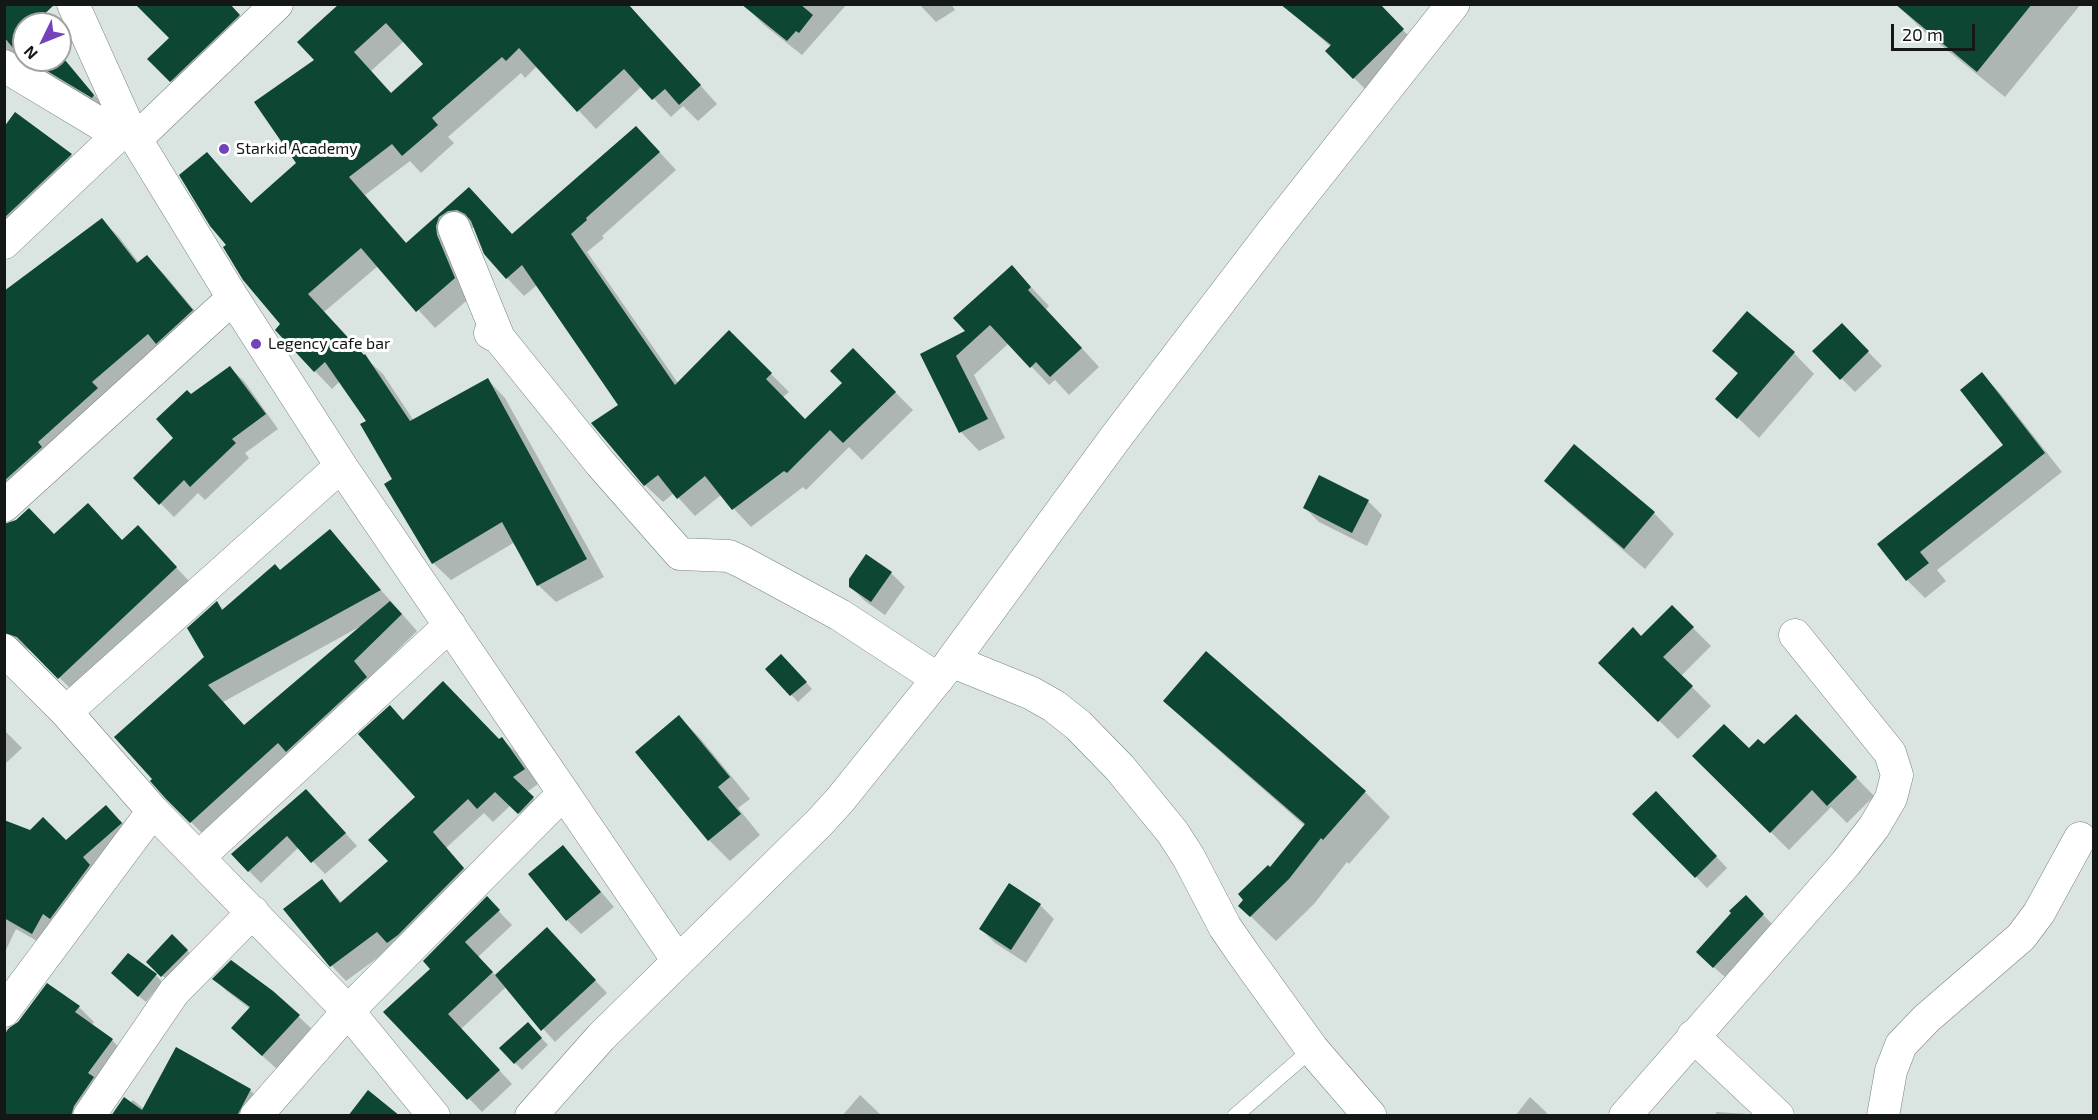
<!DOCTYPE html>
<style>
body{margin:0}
#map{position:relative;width:2098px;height:1120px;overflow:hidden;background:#dae4e0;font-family:"Exo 2",sans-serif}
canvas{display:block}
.frame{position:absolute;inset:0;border:6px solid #131715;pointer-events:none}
.north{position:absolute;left:12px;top:12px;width:60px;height:60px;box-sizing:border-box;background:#fff;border:2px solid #a1a2a1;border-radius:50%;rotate:227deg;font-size:16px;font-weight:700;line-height:24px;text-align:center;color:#131715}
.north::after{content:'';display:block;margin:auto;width:21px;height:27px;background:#7243bb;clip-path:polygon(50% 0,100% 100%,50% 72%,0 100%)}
.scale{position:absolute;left:1891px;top:24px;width:84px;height:27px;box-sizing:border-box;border:3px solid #131715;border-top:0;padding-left:8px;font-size:18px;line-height:21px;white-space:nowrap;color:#131715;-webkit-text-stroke:4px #fff;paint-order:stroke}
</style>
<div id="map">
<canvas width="2098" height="1120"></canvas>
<div class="frame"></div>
<div class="north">N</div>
<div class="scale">20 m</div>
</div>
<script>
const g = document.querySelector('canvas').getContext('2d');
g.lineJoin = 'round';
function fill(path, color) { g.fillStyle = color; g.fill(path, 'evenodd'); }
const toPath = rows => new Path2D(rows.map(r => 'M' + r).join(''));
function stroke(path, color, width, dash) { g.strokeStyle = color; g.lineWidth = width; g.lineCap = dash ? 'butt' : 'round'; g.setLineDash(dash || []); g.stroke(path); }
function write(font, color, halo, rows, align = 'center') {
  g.font = font + ' "Exo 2",sans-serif'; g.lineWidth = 6; g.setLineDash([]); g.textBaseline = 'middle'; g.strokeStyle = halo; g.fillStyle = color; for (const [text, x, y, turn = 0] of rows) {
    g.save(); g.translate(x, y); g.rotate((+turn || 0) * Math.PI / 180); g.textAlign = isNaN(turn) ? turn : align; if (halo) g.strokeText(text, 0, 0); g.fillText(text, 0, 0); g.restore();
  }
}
const shadow = toPath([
 [4,4,38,4,55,24,24,24,24,57,18,51,4,64],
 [228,4,256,33,188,99,149,59],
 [341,4,628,4,717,104,698,121,683,106,671,117,642,86,596,129,537,66,525,78,521,73,448,137,454,143,421,173,410,161,365,195,407,244,469,189,513,236,653,145,676,170,602,236,604,238,587,252,678,383,729,332,789,392,782,398,805,421,844,383,853,350,913,410,862,460,849,447,806,490,803,487,751,527,721,495,695,516,674,493,663,502,645,485,620,405,537,285,524,296,507,278,475,228,466,228,472,296,435,328,378,266,324,312,364,357,383,374,414,421,488,380,505,398,604,577,556,602,538,585,515,542,451,580,433,563,368,421,340,381,332,389,315,371,228,245,207,154,252,204,298,163,316,61],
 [404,41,425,64,392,94,371,71],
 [749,4,847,4,802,55,764,25,747,8],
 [919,4,951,4,955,10,936,22],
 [1377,4,1416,43,1368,92,1327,51,1331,47,1287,8],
 [1901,4,2081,4,2005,97,1926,33,1899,7],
 [60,54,107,110,34,67,27,60,60,60],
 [15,114,71,155,88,172,4,253,4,129],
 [102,220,119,237,139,263,147,257,164,274,209,328,4,516,4,293],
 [1012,267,1049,306,1046,309,1099,367,1069,395,1055,380,1049,385,1009,343,974,375,1005,438,979,451,961,432,922,354,968,331],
 [1842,325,1882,366,1855,392,1814,351],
 [1714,351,1794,353,1814,374,1759,438,1718,399,1739,375],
 [230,368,244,381,278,429,245,453,249,458,205,500,198,493,174,517,135,478,175,438,191,396],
 [1982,374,1999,392,2062,472,1937,570,1946,581,1925,598,1907,580,1879,544,2005,445],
 [1546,481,1654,513,1674,534,1645,569,1566,501],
 [1368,501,1382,515,1367,546,1319,522,1305,508],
 [329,531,417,631,207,838,167,798,206,657,217,603,224,610,281,572],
 [361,626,245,727,223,702],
 [4,539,151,541,190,582,73,691,32,651,4,638],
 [891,573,905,587,885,615,865,601,851,587],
 [1672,607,1711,646,1681,676,1711,706,1678,739,1600,663,1641,638],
 [1207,653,1365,792,1390,817,1349,864,1347,862,1314,904,1276,941,1240,906,1305,826,1191,726,1166,701],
 [788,662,812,689,798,702,767,669],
 [390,707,404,721,499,740,502,739,517,753,538,784,527,792,548,813,533,827,511,805,493,822,484,813,446,848,478,884,346,981,332,966,285,909,322,881,342,903,390,861,417,797],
 [679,717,700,738,750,799,738,808,760,835,730,861,709,840],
 [4,730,22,748,5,764,4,764],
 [1814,734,1874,796,1847,823,1831,807,1789,850,1694,756,1749,750],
 [318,803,357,846,325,874,299,847,261,883,249,871],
 [1667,804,1727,868,1707,888,1634,814],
 [120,820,134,837,46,946,16,929,4,954,4,821,30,832,66,842],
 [563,847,614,907,581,934,567,920],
 [1746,897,1774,926,1725,977,1709,963],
 [487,899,512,925,478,957,496,976,559,942,607,993,555,1042,506,987,461,1029,512,1084,482,1112,385,1012,432,969],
 [1040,905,1054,919,1026,963,995,943,981,929],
 [172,936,194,957,169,982,148,962],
 [156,975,162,982,146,1002,119,980],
 [214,979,272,992,313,1030,277,1069,247,1042,250,1009,228,992],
 [79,1007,94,1022,91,1026,112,1040,127,1056,93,1116,4,1116,6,1035,4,1030],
 [528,1024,548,1045,522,1070,501,1048],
 [250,1090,265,1105,260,1116,113,1116,133,1100,144,1109],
 [860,1095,882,1116,842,1116],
 [1530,1097,1545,1111,1549,1116,1515,1116],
 [1716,1112,1748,1114,1749,1116,1716,1116]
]);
const building = toPath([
 [4,4,55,4,34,24,24,24,24,57,18,54,4,37],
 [135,4,230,4,240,15,170,82,147,59,169,38],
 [339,4,628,4,701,85,679,105,665,89,652,100,624,69,577,112,519,48,506,61,502,57,432,118,438,125,402,156,392,144,349,177,406,243,469,187,512,234,636,126,660,152,586,218,587,220,571,234,675,385,729,330,772,373,766,379,805,419,842,383,830,371,853,348,896,392,843,443,830,430,787,473,784,471,732,510,705,476,677,499,658,475,644,486,591,423,618,405,522,265,506,279,484,254,471,221,465,214,457,210,448,211,439,217,436,226,437,235,455,278,416,312,361,248,308,294,364,355,365,354,410,421,488,378,587,559,537,586,502,522,432,564,384,484,392,479,360,424,366,421,325,362,314,372,275,330,280,324,243,280,223,247,226,245,210,226,179,175,207,152,251,203,296,163,254,102,314,60,297,42],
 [386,23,423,64,391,93,354,52],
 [741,4,800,4,813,15,799,33,796,31,787,41],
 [1280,4,1380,4,1404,29,1353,79,1325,51,1331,45],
 [1895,4,2032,4,1977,72],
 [60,54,94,95,92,98,29,60,60,60],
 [15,112,72,154,4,218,4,127],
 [102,218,137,263,147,255,193,310,156,344,148,334,92,382,98,388,38,442,42,447,4,481,4,291],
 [1012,265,1031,287,1028,290,1082,348,1050,377,1036,362,1030,368,990,325,956,356,988,419,959,433,920,354,965,331,953,318],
 [1747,311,1795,352,1737,419,1715,399,1738,373,1712,351],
 [1842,323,1869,351,1840,380,1812,351],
 [230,366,266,414,232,439,236,443,190,487,184,480,159,505,133,478,173,438,156,419,187,390,191,394],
 [1982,372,2045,453,1920,552,1929,563,1906,581,1877,544,2003,445,1960,390],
 [1574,444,1655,512,1624,549,1544,481],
 [1319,475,1369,500,1352,533,1303,508],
 [88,503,122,540,138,525,177,567,58,679,17,637,4,633,4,524,16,520,29,508,54,534],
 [330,529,381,590,208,685,244,725,390,601,402,614,354,661,367,677,286,752,278,743,190,823,166,799,150,781,152,779,114,737,204,657,187,628,217,601,222,610,275,564,280,570],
 [866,554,892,572,871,602,849,587,849,579],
 [1672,605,1694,627,1663,657,1693,686,1658,722,1598,663,1633,627,1641,636],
 [1206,651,1366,791,1323,840,1321,838,1289,879,1250,917,1238,906,1243,900,1238,894,1268,865,1270,867,1305,824,1163,701],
 [781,654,807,682,790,696,765,669],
 [443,681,499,739,502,737,525,769,513,777,534,797,518,814,495,792,477,809,468,799,433,832,464,868,398,935,387,943,377,932,330,967,283,909,322,879,340,903,388,861,368,840,415,797,358,734,390,705,403,720],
 [1796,714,1857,777,1827,806,1812,790,1770,833,1692,756,1724,724,1749,748,1758,739,1764,744],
 [679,715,730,777,718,787,741,814,708,841,635,752],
 [306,789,346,833,311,863,287,836,248,872,231,854],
 [1656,791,1717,856,1695,878,1632,814],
 [106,805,122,823,83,857,90,865,50,919,43,914,32,934,4,918,4,820,30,830,43,817,66,840],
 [563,845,601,892,566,921,528,874],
 [1009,883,1041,904,1011,950,979,929],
 [1746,895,1764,914,1713,968,1696,952,1731,913,1729,911],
 [487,896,500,910,465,942,493,972,448,1014,500,1070,467,1100,383,1012,430,969,423,961],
 [547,927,596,980,541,1031,495,975],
 [172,934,188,950,161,977,146,962],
 [128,953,157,974,138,997,111,973],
 [231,960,273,991,300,1015,262,1056,231,1028,250,1007,212,979],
 [47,983,80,1006,75,1012,113,1039,88,1073,94,1077,74,1106,71,1116,4,1116,4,1035,9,1028,18,1022],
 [528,1022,542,1038,514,1064,499,1048],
 [176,1047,251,1089,237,1116,111,1116,124,1097,142,1110],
 [368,1090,400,1116,348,1116]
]);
const lane = toPath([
 [1235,1116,1312,1049]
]);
const street = toPath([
 [73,4,128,126,233,298,341,466,678,961],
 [4,66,119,135],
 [136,139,277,4],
 [454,228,499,338],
 [4,243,128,126],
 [490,333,499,338,600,463,680,554,729,556,742,562,840,615,938,679],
 [4,506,233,298],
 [4,650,66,712,153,811,348,1011,434,1116],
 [66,712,341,466],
 [199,857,450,625],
 [4,1011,153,811],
 [1693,1036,1778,1116],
 [89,1116,174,992,253,912],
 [256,1116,348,1011,564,793],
 [531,1116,601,1037,820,822,840,800,952,661],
 [1625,1116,1846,863,1874,827,1891,798,1897,775,1890,753,1795,635],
 [1883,1116,1891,1071,1901,1045,1927,1018,2021,937,2039,913,2080,838]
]);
const secondary = toPath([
 [1370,1116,1312,1049,1245,956,1225,927,1189,858,1173,833,1120,768,1078,725,1054,706,1031,693,952,661,1116,437,1278,225,1453,4]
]);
const markers = [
 [224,149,6,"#7243bb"],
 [256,344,6,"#7243bb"]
];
const poiNames = [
 ["Starkid Academy",236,149],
 ["Legency cafe bar",268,344]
];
fill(shadow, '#0003');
fill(building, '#0d4633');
stroke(lane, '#7a837f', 16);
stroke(street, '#7a837f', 33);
stroke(secondary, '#7a837f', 34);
stroke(lane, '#fff', 15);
stroke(street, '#fff', 32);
stroke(secondary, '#fff', 33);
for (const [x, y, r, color] of markers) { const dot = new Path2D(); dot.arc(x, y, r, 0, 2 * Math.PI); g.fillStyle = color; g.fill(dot); stroke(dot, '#fff', 2); }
write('16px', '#131715', '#fff', poiNames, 'left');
</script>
